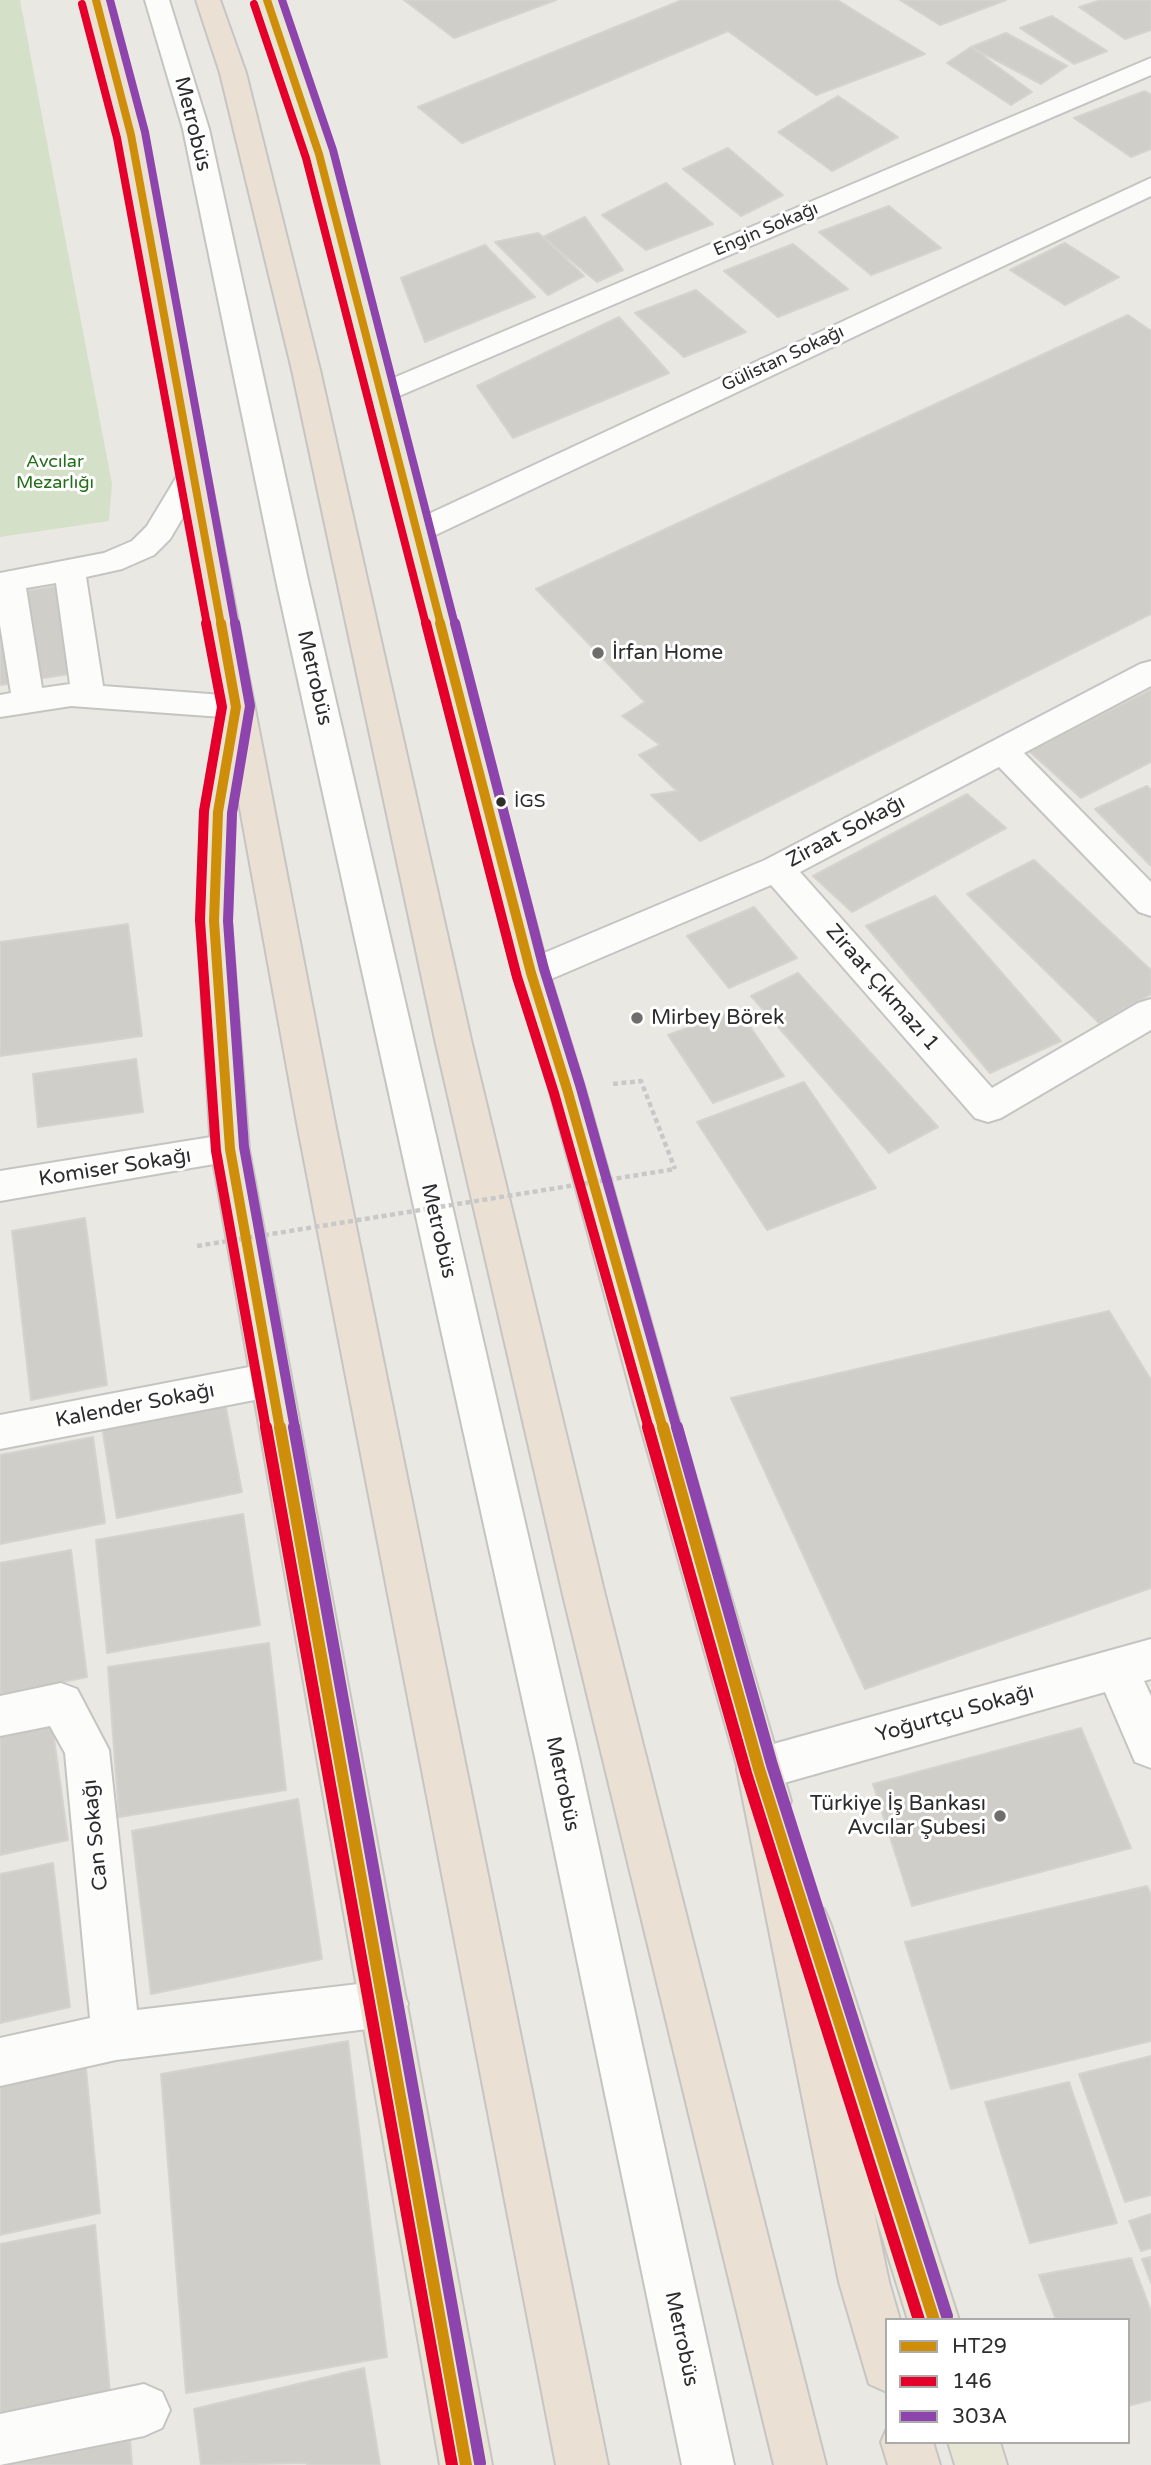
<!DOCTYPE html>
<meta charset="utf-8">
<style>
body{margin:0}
#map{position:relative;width:1151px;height:2465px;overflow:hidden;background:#eae8e2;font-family:"Varela Round",sans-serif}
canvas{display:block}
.legend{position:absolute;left:885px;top:2318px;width:245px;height:126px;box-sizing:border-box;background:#fff;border:2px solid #ababab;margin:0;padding:9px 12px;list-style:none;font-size:21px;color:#2d2d2d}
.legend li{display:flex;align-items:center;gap:14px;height:35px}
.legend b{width:35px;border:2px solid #ababab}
</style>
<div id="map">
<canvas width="1151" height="2465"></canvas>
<ul class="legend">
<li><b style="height:9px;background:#cf8e09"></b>HT29</li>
<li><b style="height:9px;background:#e4002b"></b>146</li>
<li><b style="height:9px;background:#8e44ad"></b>303A</li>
</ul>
</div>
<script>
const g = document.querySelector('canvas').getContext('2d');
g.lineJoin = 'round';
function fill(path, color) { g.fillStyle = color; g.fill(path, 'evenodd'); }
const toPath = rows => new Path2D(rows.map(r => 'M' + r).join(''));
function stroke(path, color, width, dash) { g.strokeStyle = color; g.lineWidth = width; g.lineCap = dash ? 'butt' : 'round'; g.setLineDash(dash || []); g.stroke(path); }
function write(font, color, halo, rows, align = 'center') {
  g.font = font + ' "Varela Round",sans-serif'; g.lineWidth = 6; g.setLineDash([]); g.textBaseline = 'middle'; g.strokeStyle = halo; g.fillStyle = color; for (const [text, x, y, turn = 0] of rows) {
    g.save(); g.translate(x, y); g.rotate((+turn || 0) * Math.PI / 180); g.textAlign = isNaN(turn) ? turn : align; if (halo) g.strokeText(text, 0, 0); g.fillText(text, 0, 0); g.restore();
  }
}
const cemetery = toPath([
 [0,0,20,0,112,484,109,521,0,537]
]);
const building = toPath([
 [404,0,556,0,454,38,404,0],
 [682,0,837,0,925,54,816,95,728,31,462,143,418,107,682,0],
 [900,0,1006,0,940,25,900,0],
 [1101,0,1151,0,1151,30,1125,39,1079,7,1101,0],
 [1052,16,1107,51,1074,64,1020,28,1052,16],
 [1006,33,1067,66,1041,84,971,47,1006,33],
 [971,47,1032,92,1011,105,947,63,971,47],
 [1145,91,1151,95,1151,149,1131,157,1074,118,1145,91],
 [838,96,898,137,832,171,778,132,838,96],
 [728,148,783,195,741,216,683,169,728,148],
 [666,183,713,224,646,250,602,215,666,183],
 [889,206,941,248,871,275,819,232,889,206],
 [585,217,623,270,597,282,543,237,585,217],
 [538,233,543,237,584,276,548,295,495,242,538,233],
 [1065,243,1119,277,1065,305,1010,270,1065,243],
 [793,244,848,289,778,317,724,271,793,244],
 [485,245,535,297,425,342,401,278,485,245],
 [696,290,746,332,684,357,635,313,696,290],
 [1128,315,1151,331,1151,614,700,841,651,795,677,791,639,755,660,745,622,716,645,702,536,589,1128,315],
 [619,317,669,373,513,438,477,386,619,317],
 [58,586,75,673,0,685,0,595,58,586],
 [1151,690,1151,762,1081,798,1029,751,1151,690],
 [1147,786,1151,790,1151,866,1095,809,1147,786],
 [967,794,1006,828,852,912,813,876,967,794],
 [1034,860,1151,970,1151,994,1099,1023,967,894,1034,860],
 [935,896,1061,1041,990,1073,866,926,935,896],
 [754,907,797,958,729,988,687,936,754,907],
 [128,924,142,1036,0,1056,0,942,128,924],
 [798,973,938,1127,889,1153,751,996,798,973],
 [738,1009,784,1076,713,1103,668,1035,738,1009],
 [136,1059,143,1112,38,1127,33,1074,136,1059],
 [804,1082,876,1188,767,1230,697,1122,804,1082],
 [85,1218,107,1385,31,1400,12,1231,85,1218],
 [1109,1311,1151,1380,1151,1588,865,1689,731,1398,1109,1311],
 [225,1403,242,1492,117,1518,102,1427,225,1403],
 [93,1437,105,1523,0,1544,0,1455,93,1437],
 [243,1514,260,1625,107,1653,96,1540,243,1514],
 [71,1550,87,1677,0,1695,0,1563,71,1550],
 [269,1643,286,1790,119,1817,108,1667,269,1643],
 [52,1724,68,1840,0,1855,0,1736,52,1724],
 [1081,1728,1131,1848,912,1906,873,1784,1081,1728],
 [298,1799,322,1959,151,1994,132,1831,298,1799],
 [53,1863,70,2007,0,2023,0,1874,53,1863],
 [1147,1886,1151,1895,1151,2041,951,2089,905,1942,1147,1886],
 [348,2041,387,2357,186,2393,161,2074,348,2041],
 [1151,2056,1151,2195,1125,2202,1079,2074,1151,2056],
 [85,2059,100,2213,0,2235,0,2077,85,2059],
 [1069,2082,1117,2223,1030,2243,985,2102,1069,2082],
 [1151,2214,1151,2248,1141,2251,1129,2221,1151,2214],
 [95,2225,110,2393,0,2416,0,2244,95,2225],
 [1151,2257,1151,2283,1142,2259,1151,2257],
 [1131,2258,1151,2312,1151,2400,1128,2406,1128,2320,1056,2320,1039,2275,1131,2258],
 [364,2368,380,2465,307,2465,307,2463,201,2465,194,2409,364,2368],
 [130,2440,132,2465,9,2465,130,2440]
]);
const path = toPath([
 [613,1084,641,1081,675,1169]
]);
const minor = toPath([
 [145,0,169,0,209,129,308,580,579,1757,734,2465,682,2465,535,1757,276,580,183,129,145,0],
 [1151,58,1151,75,392,399,382,402,372,399,368,393,372,387,1151,58],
 [1151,178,1151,196,427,539,416,542,405,539,401,532,405,525,1151,178],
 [193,466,204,468,208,475,170,539,154,555,122,569,86,577,103,686,236,696,248,699,252,707,248,715,236,718,71,706,0,717,0,695,11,693,0,625,0,573,104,553,132,541,147,526,182,468,193,466],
 [56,583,70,684,42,688,26,588,56,583],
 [1151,661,1151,686,1024,753,1151,882,1151,916,1139,912,999,767,800,872,992,1088,1138,1003,1151,999,1151,1030,1001,1118,988,1122,975,1118,771,885,544,982,531,986,518,982,513,973,518,964,765,860,1140,664,1151,661],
 [230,1134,243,1139,249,1149,243,1159,0,1201,0,1171,230,1134],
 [270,1363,284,1368,290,1380,284,1392,270,1397,0,1449,0,1415,270,1363],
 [1151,1639,1151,1679,1144,1681,1151,1696,1151,1768,1135,1762,1105,1692,759,1790,743,1784,737,1769,743,1754,759,1748,1151,1639],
 [61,1683,77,1689,109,1750,137,2010,384,1981,401,1987,408,2004,401,2021,384,2027,116,2060,0,2086,0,2038,90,2018,65,1753,50,1726,0,1736,0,1696,61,1683],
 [144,2384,162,2392,170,2410,162,2428,144,2436,0,2465,0,2414,144,2384]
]);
const major = toPath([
 [255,0,279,0,332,154,549,973,585,1089,675,1407,791,1801,785,1816,769,1822,753,1816,747,1801,635,1407,549,1089,513,973,306,154,255,0],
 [236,696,248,699,252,707,235,812,231,921,249,1149,492,2465,440,2465,211,1149,197,921,201,812,220,707,224,699,236,696],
 [808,1902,824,1909,831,1925,959,2320,908,2320,785,1925,792,1909,808,1902],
 [948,2442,1000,2442,1007,2465,955,2465,948,2442]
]);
const highway = toPath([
 [84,0,108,0,144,135,335,1123,608,2465,556,2465,297,1123,118,135,84,0],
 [196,0,220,0,246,73,320,370,472,1044,605,1595,826,2465,774,2465,563,1595,436,1044,292,370,220,73,196,0],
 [759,1748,775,1754,781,1769,889,2282,900,2320,887,2320,887,2392,869,2384,839,2282,737,1769,743,1754,759,1748],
 [887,2428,887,2442,933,2442,940,2465,888,2465,881,2442,887,2428]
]);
const pathBridge = toPath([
 [197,1246,675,1169]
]);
const bus1Far2 = toPath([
 [96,0,131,135,221,625],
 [267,0,319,154,441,625]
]);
const bus1Far1 = toPath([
 [221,623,236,707,218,812,214,921,230,1149,280,1429],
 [440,623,531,973,567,1089,663,1429]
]);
const bus1 = toPath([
 [280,1427,466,2465],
 [663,1427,759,1769,934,2320]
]);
const bus2Far2 = toPath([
 [82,4,117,138,207,625],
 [254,4,306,158,426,625]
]);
const bus2Far1 = toPath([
 [206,623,222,707,204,811,200,920,216,1151,266,1429],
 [426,623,517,977,554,1093,649,1429]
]);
const bus2 = toPath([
 [266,1427,452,2465],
 [648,1427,746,1773,919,2320]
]);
const bus3Far2 = toPath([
 [110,0,145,132,235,625],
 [282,0,333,150,455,625]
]);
const bus3Far1 = toPath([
 [235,623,250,706,232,813,228,921,244,1147,295,1429],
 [455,623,544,969,580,1085,677,1429]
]);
const bus3 = toPath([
 [294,1427,480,2463],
 [677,1427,772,1765,947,2316]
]);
const markers = [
 [598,653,7,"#6f6e6c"],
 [501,802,6,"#2d2d2d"],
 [637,1018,7,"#6f6e6c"],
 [1000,1816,7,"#6f6e6c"]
];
const farStreetnames = [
 ["Engin Sokağı",766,230,-23],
 ["Gülistan Sokağı",783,359,-25]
];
const farParknames = [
 ["Avcılar",55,462],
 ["Mezarlığı",55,483]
];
const busNames = [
 ["İGS",514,802]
];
const streetNames = [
 ["Metrobüs",192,124,76],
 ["Metrobüs",314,678,77],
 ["Ziraat Sokağı",846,832,-28],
 ["Ziraat Çıkmazı 1",882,988,49],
 ["Komiser Sokağı",115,1168,-9],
 ["Metrobüs",438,1231,77],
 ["Kalender Sokağı",135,1406,-11],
 ["Yoğurtçu Sokağı",955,1714,-16],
 ["Metrobüs",562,1784,78],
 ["Can Sokağı",96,1835,-96],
 ["Metrobüs",681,2339,78]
];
const poiNames = [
 ["İrfan Home",612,653],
 ["Mirbey Börek",651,1018],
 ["Türkiye İş Bankası",986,1804,"right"],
 ["Avcılar Şubesi",986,1828,"right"]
];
fill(cemetery, '#d5e0c9');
fill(building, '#cfcec9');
stroke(building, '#d5d3ce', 2);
stroke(minor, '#c4c4c3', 4);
stroke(major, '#c6c5c3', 4);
stroke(highway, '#c6c5c3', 4);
stroke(path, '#c8c8c8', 4.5, [5, 3.5]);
fill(minor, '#fcfcfb');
fill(major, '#e7e5d4');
fill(highway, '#eae0d4');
stroke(pathBridge, '#c8c8c8', 4.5, [5, 3.5]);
stroke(bus1Far2, '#cf8e09', 8);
stroke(bus1Far1, '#cf8e09', 10);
stroke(bus1, '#cf8e09', 12);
stroke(bus2Far2, '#e4002b', 8);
stroke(bus2Far1, '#e4002b', 10);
stroke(bus2, '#e4002b', 12);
stroke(bus3Far2, '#8e44ad', 8);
stroke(bus3Far1, '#8e44ad', 10);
stroke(bus3, '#8e44ad', 12);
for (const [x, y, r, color] of markers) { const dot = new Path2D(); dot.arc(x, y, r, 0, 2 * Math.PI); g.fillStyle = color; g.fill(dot); stroke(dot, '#fff', 2.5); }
write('18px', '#2d2d2d', '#fff', farStreetnames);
write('18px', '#236e18', '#fff', farParknames);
write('19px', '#2d2d2d', '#fff', busNames, 'left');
write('21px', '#2d2d2d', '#fff', streetNames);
write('21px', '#2d2d2d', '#fff', poiNames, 'left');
</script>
